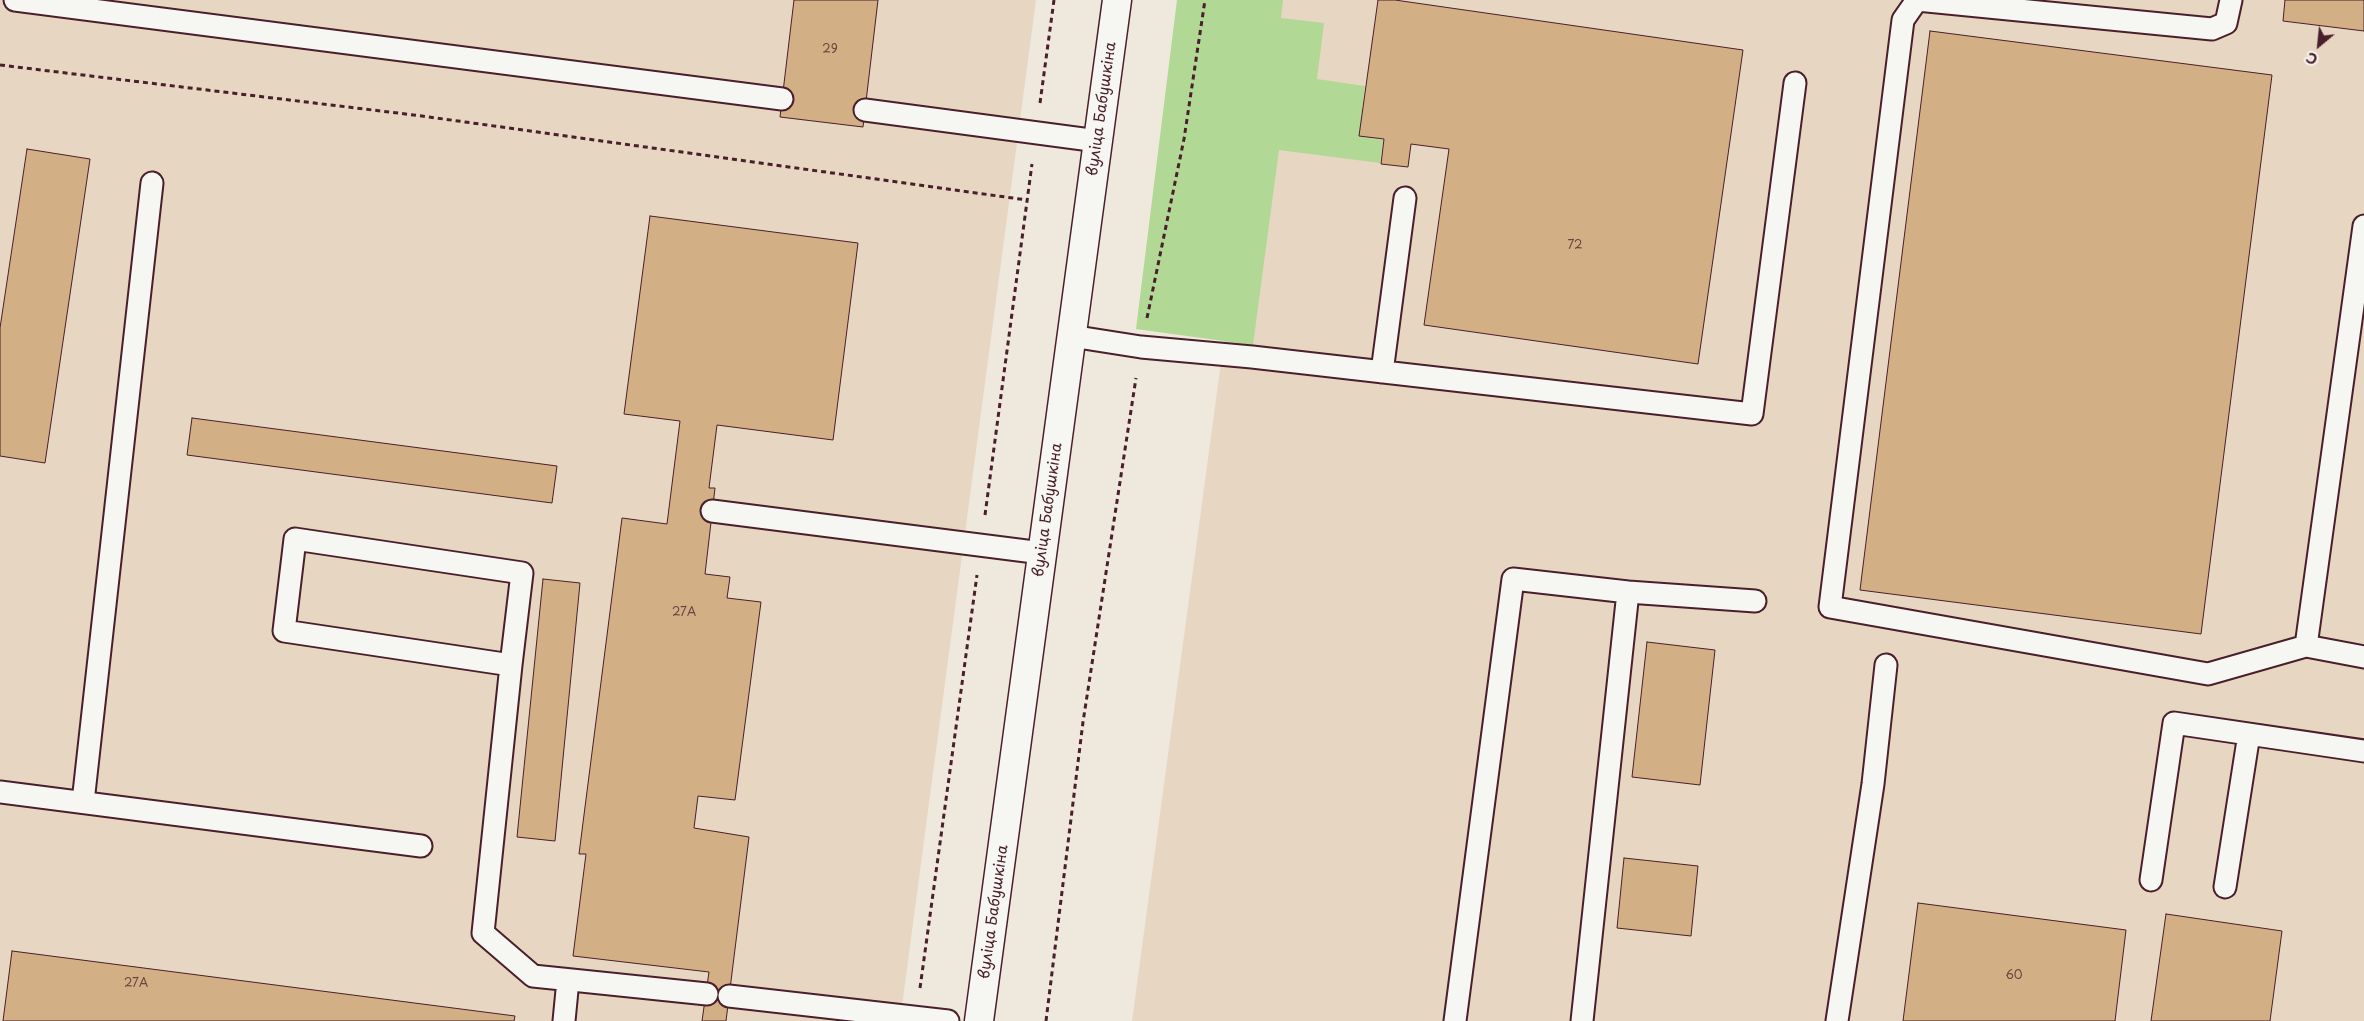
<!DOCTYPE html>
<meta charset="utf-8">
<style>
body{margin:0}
#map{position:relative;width:2364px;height:1021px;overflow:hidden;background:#efe8dc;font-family:"Playpen Sans",sans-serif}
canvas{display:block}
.north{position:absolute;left:2294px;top:20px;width:50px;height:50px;-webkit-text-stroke:4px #f6f6f2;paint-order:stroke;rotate:208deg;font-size:14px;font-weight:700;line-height:20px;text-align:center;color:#4a1f2b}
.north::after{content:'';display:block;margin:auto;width:18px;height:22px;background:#4a1f2b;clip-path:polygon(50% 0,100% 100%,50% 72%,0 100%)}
</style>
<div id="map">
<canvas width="2364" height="1021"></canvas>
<div class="north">С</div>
</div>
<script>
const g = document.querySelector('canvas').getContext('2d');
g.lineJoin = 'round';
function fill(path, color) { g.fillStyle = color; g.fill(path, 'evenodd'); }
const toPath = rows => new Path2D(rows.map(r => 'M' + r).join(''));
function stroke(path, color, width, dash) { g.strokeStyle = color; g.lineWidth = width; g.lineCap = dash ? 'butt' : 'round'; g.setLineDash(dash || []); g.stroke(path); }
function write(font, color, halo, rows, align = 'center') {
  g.font = font + ' "Playpen Sans",sans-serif'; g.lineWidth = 4; g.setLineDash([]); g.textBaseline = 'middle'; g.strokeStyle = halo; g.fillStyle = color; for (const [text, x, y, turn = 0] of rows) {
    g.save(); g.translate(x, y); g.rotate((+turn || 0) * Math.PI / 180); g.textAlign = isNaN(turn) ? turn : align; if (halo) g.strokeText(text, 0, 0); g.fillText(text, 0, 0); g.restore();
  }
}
const built = toPath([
 [0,0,1036,0,900,1021,0,1021],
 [1270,0,2364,0,2364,1021,1132,1021]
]);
const green = toPath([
 [1177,0,1283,0,1281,18,1324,23,1317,79,1365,86,1359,136,1383,140,1380,163,1279,150,1253,345,1136,329]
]);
const building = toPath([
 [794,0,878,0,863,127,780,117,794,0],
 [1378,0,1395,0,1743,50,1698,364,1424,325,1449,149,1411,144,1408,167,1381,164,1384,139,1359,136,1378,0],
 [2285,0,2364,0,2364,31,2283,21,2285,0],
 [1930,31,2272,75,2201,634,1860,590,1930,31],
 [27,149,90,159,45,463,0,456,0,328,27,149],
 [650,216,858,243,833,440,717,425,709,488,715,488,705,574,730,577,727,598,761,602,735,800,698,796,694,828,749,837,726,1021,702,1021,709,972,573,956,586,854,579,854,622,518,667,524,680,421,624,414,650,216],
 [192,418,557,466,552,503,187,455,192,418],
 [543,579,580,583,555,841,517,837,543,579],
 [1647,642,1715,650,1700,785,1632,777,1647,642],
 [1624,858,1698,866,1691,936,1617,928,1624,858],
 [1918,903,2126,930,2115,1021,1903,1021,1918,903],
 [2166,914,2282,931,2270,1021,2151,1021,2166,914],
 [12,951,515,1016,514,1021,3,1021,12,951]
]);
const path = toPath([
 [0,65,422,116,1027,200],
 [1040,103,1054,0],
 [1147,318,1184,139,1205,0],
 [985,515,1032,164],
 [920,988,977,575],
 [1046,1021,1083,722,1136,378]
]);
const lane = toPath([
 [15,0,782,99],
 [2231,0,2226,23,2212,29,1917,0,1903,20,1830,607,2208,674,2306,646,2364,657],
 [865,110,1098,141],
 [1071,336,1141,347,1252,357,1752,414,1795,83],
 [1382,372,1405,198],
 [712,511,1042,553],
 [1628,592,1755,601],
 [2306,646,2364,226],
 [511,665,522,573,295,539,284,631,511,665,483,933,533,976,707,994],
 [0,792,421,846],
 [83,802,152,183],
 [2151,880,2174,723,2364,751],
 [2225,887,2249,734],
 [729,996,948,1021],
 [564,1021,568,980],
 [1455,1021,1513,579,1628,592,1582,1021],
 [1837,1021,1873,784,1886,665]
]);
const secondary = toPath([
 [979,1021,1117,0]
]);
const numberNames = [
 ["29",830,50],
 ["72",1575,246],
 ["27А",684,613],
 ["60",2014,976],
 ["27А",136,984]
];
const streetNames = [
 ["вуліца Бабушкіна",1102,109,-82],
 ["вуліца Бабушкіна",1048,510,-82],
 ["вуліца Бабушкіна",994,912,-82]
];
fill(built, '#e7d7c2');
fill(green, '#b1d894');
fill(building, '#d3af85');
stroke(building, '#4a1f2b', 1);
stroke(lane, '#4a1f2b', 25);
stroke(secondary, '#4a1f2b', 31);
stroke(path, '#4a1f2b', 3, [5, 4]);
stroke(lane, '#f6f6f2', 21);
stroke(secondary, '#f6f6f2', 28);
write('12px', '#6c4342', null, numberNames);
write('15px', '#4a1f2b', '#f6f6f2', streetNames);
</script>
